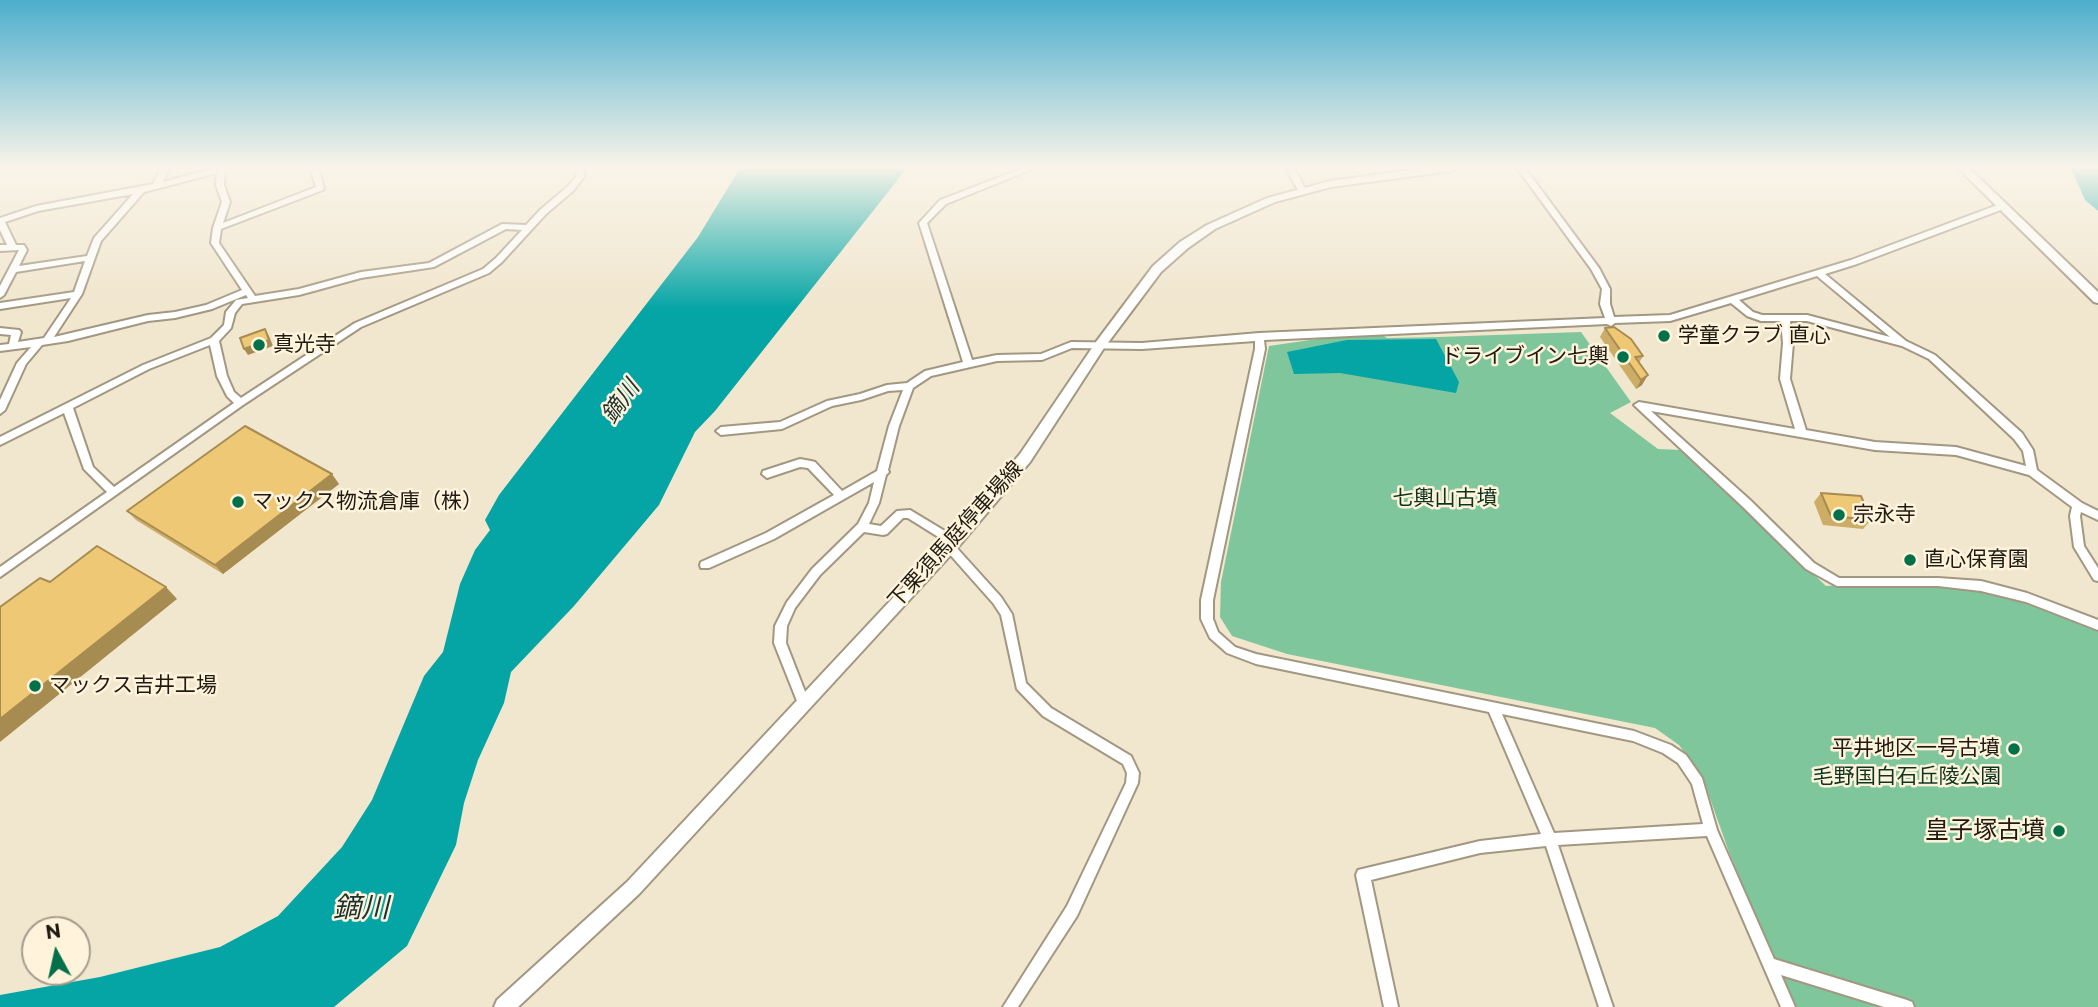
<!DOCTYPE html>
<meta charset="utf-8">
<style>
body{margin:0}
#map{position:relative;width:2098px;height:1007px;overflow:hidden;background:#f1e6ce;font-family:Montserrat,sans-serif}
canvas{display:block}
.north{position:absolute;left:21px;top:916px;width:70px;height:70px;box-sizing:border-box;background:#fff4db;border:2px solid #a59d8b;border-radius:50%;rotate:352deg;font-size:19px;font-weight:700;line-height:28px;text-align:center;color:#1f1b12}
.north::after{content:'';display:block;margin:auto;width:24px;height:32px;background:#027048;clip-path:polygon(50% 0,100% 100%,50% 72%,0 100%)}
</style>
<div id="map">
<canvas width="2098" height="1007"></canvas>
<div class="north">N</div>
</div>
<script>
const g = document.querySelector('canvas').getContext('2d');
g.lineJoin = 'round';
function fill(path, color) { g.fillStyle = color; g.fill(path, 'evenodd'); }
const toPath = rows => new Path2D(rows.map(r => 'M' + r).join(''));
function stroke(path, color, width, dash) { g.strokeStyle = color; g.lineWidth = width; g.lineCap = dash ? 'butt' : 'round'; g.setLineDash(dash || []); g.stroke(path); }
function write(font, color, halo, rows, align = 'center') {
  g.font = font + ' Montserrat,"Noto Sans JP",sans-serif'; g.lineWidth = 5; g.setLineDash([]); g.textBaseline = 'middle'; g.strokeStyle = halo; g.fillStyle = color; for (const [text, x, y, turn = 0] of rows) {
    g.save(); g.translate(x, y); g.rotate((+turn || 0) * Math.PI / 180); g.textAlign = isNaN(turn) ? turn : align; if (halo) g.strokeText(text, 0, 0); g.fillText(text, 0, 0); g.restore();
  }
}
const green = toPath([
 [1581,332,1631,402,1610,413,1658,449,1682,450,1826,586,1879,583,1983,588,2028,600,2098,628,2098,1007,1793,1007,1729,852,1702,776,1679,745,1655,728,1287,654,1232,636,1220,617,1221,582,1269,346,1324,338,1382,335,1387,338,1439,337]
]);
const water = toPath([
 [740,168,907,168,715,411,695,432,659,505,574,606,511,672,504,703,478,760,464,803,456,845,407,946,334,1007,0,1007,0,995,100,977,220,947,278,916,342,847,372,800,424,676,443,652,460,584,475,550,490,530,485,520,499,495,698,237],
 [2071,168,2098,168,2098,211,2085,200],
 [1436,339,1459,382,1456,393,1340,373,1294,374,1287,352,1347,340]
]);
const minor = toPath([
 [161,168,169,168,163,182,215,168,229,168,225,170,224,185,230,202,223,223,316,187,310,168,318,168,324,188,323,190,221,229,219,243,255,296,299,289,361,272,429,263,502,224,526,225,540,210,567,187,576,177,577,168,585,168,584,177,573,191,546,214,502,262,489,273,361,327,243,405,0,577,0,567,107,492,84,469,64,413,0,445,0,437,143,365,211,338,224,325,226,312,236,300,248,298,246,295,212,309,175,318,148,321,68,341,42,345,26,364,5,410,0,414,0,400,17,363,31,347,0,351,0,345,9,344,11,335,0,334,0,328,19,330,21,332,18,342,44,338,71,298,0,309,0,303,74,292,85,261,16,272,4,295,0,298,0,286,19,250,0,251,0,245,7,245,0,230,0,218,36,206,153,184,161,168],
 [217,173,216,185,222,202,213,228,211,243,242,290,206,305,175,312,148,315,54,337,82,294,101,241,144,192,217,173],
 [133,194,94,238,87,256,19,266,27,250,24,245,16,245,5,222,38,211,133,194],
 [506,229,522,230,496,258,483,269,355,323,241,398,234,392,227,376,219,341,231,328,235,313,242,304,299,295,361,278,434,267,506,229],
 [210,345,217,376,227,396,234,403,114,487,93,467,73,408,149,369,210,345],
 [1023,168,1035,168,946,204,927,223,972,360,997,355,1041,354,1071,342,1142,343,1259,333,1605,318,1600,304,1602,289,1591,269,1517,168,1525,168,1599,268,1610,289,1610,304,1614,317,1670,315,1851,260,2000,204,2006,204,2006,208,1857,264,1825,274,1906,341,1935,355,2022,433,2033,450,2037,470,2082,503,2098,511,2098,520,2081,512,2080,516,2084,546,2098,568,2098,581,2094,580,2074,547,2070,516,2072,507,2029,475,1956,455,1875,450,1651,411,1750,500,1814,563,1839,578,1938,578,1981,581,2027,593,2098,620,2098,630,2026,602,1981,591,1938,586,1837,586,1806,569,1742,506,1634,405,1639,402,1795,429,1780,379,1783,343,1781,321,1761,321,1747,316,1731,303,1670,321,1615,323,1611,326,1607,324,1264,340,1265,349,1213,600,1213,619,1218,632,1235,647,1256,654,1634,731,1671,745,1686,755,1702,778,1717,830,1774,959,1907,1000,1912,1002,1914,1007,1884,1007,1781,975,1795,1007,1781,1007,1707,836,1558,845,1613,1007,1599,1007,1546,846,1480,853,1371,880,1398,1007,1384,1007,1356,875,1358,870,1480,841,1541,834,1489,712,1256,664,1227,653,1210,638,1201,619,1201,600,1255,349,1255,341,1142,349,1072,348,1042,360,997,361,931,376,913,388,899,426,888,470,889,472,886,475,879,503,869,524,881,526,897,511,910,510,958,539,959,542,955,546,1001,597,1012,614,1026,683,1051,708,1131,756,1139,773,1138,783,1077,916,1018,1007,1003,1007,1067,906,1126,783,1127,773,1123,764,1043,716,1017,689,1001,615,993,603,946,550,945,547,948,543,908,518,903,518,887,534,883,535,864,532,820,575,795,608,787,626,786,643,809,702,807,706,803,707,799,706,774,643,775,626,787,602,812,569,858,524,869,503,874,482,774,539,709,568,701,568,700,565,701,562,766,533,834,495,808,468,800,467,767,478,762,474,763,471,800,459,811,461,815,462,842,491,877,471,889,426,903,390,888,391,861,400,832,406,782,429,721,435,716,431,721,427,780,422,827,401,860,394,887,385,907,383,925,371,963,362,919,223,940,200,1023,168],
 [1817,276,1890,337,1807,315,1762,315,1753,312,1739,300,1817,276],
 [1790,321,1807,321,1902,346,1929,359,2014,439,2023,451,2026,466,1956,447,1875,442,1806,430,1790,379,1793,343,1790,321],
 [1502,714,1633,741,1663,753,1678,763,1692,784,1703,824,1554,833,1502,714],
 [1286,168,1294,168,1306,190,1305,192,1299,192,1286,168]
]);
const major = toPath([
 [1426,168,1457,168,1452,171,1331,187,1275,202,1215,229,1188,248,1161,272,1104,348,1030,462,959,546,639,894,518,1007,494,1007,497,1000,627,882,949,538,1020,454,1096,342,1153,266,1180,242,1207,225,1267,198,1330,181,1426,168],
 [1958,168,1969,168,2098,292,2098,303,2094,302,1958,168]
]);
const wall = toPath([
 [1605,328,1643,356,1639,363,1642,385,1636,389,1600,337],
 [339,484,223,574,136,520,127,511],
 [1821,493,1871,520,1863,529,1823,525,1814,502]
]);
const shadedWall = toPath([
 [265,329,269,336,273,346,248,355,244,349],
 [1648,375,1642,385,1636,389,1641,380],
 [332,474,339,484,223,574,215,565],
 [166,587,177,599,0,742,0,719]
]);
const building = toPath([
 [1614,327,1631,339,1643,356,1635,357,1648,375,1641,380,1605,328,1614,327],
 [265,329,269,340,244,349,240,338,265,329],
 [245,426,332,474,215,565,127,511,245,426],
 [1821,493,1861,496,1871,520,1831,516,1821,493],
 [97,546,166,587,0,719,0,607,40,578,50,582,97,546]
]);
const markers = [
 [1664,336,7,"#027048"],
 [259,345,7,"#027048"],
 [1623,357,7,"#027048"],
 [238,502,7,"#027048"],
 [1839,515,7,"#027048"],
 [1910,560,7,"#027048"],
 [35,686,7,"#027048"],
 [2014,749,7,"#027048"],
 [2059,831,7,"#027048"]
];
const poiNames = [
 ["学童クラブ 直心",1678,336],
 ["真光寺",273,345],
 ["ドライブイン七輿",1609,357,"right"],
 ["マックス物流倉庫（株）",252,502],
 ["宗永寺",1853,515],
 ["直心保育園",1924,560],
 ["マックス吉井工場",49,686],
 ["平井地区一号古墳",2000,749,"right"]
];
const parkNames = [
 ["七輿山古墳",1445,499],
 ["毛野国白石丘陵公園",1907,777]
];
const streetNames = [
 ["下栗須馬庭停車場線",956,535,-48]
];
const waterNames = [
 ["鏑川",621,402,-54]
];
const nearPoinames = [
 ["皇子塚古墳",2045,831]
];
const nearWaternames = [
 ["鏑川",361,909]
];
fill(green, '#7fc69d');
fill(water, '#05a5a5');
stroke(minor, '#a29781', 4);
stroke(major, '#a29781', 4);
fill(minor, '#fff');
fill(major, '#fff');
fill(wall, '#cdac65');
fill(shadedWall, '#a78c52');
fill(building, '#eec875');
stroke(building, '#a78c52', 2);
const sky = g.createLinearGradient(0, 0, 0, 309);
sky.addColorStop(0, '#4daecd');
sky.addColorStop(0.54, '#f9f4e9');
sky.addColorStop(1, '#f9f4e900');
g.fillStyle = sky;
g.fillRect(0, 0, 2098, 309);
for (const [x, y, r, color] of markers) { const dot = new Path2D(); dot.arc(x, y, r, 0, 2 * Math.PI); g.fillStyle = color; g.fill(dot); stroke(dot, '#fff4db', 2.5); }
write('21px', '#1f1b12', '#fff4db', poiNames, 'left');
write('21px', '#0d3421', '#fff4db', parkNames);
write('21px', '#1f1b12', '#fff4db', streetNames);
write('italic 23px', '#1c3232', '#fff4db', waterNames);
write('24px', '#1f1b12', '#fff4db', nearPoinames, 'right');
write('italic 28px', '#1c3232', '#fff4db', nearWaternames);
</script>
